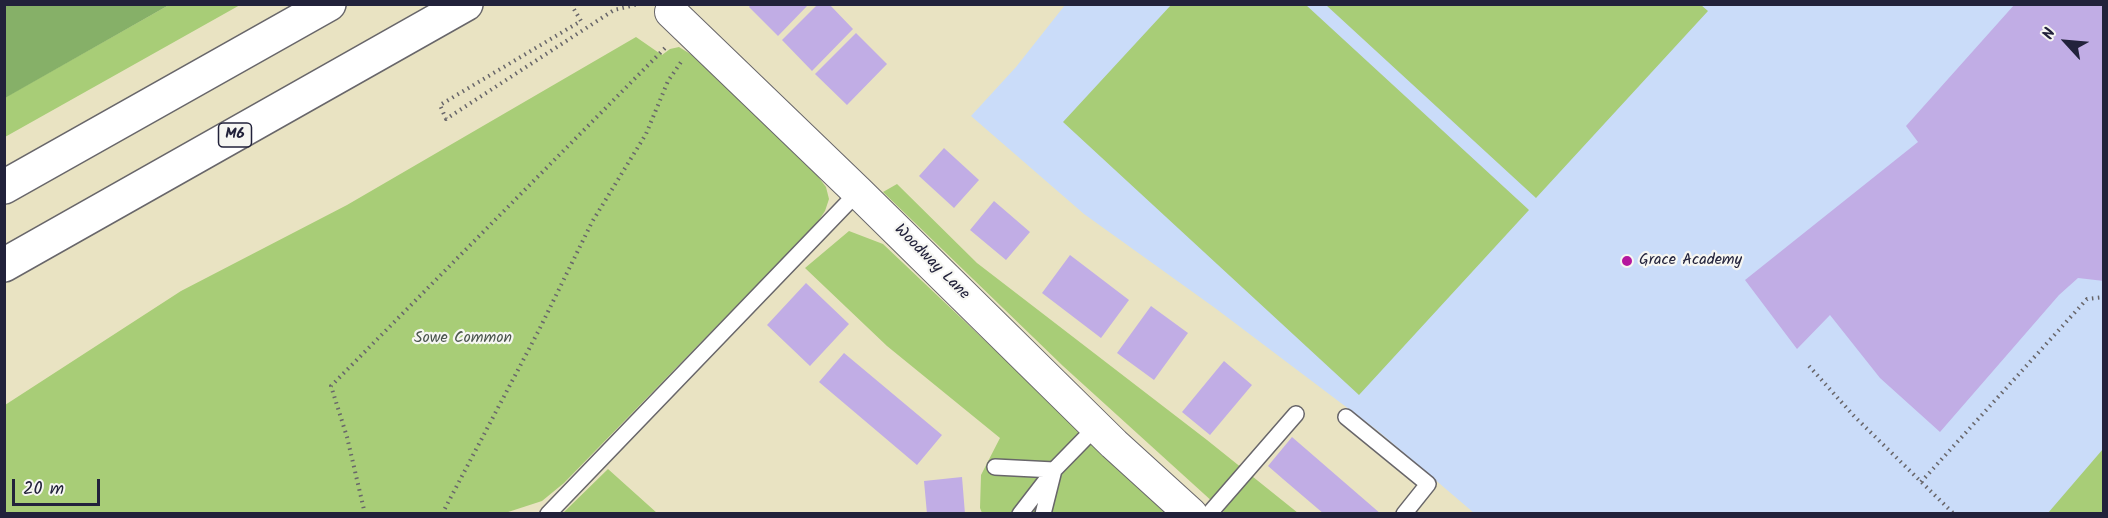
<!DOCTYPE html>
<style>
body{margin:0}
#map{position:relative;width:2108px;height:518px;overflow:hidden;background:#e9e3c2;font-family:Kalam,sans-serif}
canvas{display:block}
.frame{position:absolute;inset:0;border:6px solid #22223b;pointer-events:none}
.north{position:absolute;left:2036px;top:12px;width:60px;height:60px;-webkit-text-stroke:4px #f6f6f2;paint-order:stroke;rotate:296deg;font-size:16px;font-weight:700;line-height:24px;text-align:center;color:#22223b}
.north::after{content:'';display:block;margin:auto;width:21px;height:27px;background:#22223b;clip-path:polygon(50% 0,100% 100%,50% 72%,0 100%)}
.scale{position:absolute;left:12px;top:479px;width:88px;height:27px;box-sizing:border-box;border:3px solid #22223b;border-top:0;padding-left:8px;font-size:18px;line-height:21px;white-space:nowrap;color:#22223b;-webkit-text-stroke:4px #f6f6f2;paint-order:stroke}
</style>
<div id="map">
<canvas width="2108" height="518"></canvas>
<div class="frame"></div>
<div class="north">N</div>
<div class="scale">20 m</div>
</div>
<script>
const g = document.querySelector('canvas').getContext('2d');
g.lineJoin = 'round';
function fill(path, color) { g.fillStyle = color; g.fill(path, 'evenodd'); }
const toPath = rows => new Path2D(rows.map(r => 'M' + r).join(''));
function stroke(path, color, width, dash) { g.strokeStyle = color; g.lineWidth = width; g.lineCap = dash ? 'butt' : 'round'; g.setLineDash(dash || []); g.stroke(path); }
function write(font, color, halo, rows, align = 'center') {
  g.font = font + ' Kalam,sans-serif'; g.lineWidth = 4.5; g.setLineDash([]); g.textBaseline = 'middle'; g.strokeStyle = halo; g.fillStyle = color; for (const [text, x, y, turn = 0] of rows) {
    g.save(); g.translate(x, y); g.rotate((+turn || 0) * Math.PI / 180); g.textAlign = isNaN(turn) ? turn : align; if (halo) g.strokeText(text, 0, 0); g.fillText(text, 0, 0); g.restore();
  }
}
const built = toPath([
 [1065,5,2103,5,2103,513,1474,513,1378,431,1215,308,1084,214,971,116,1016,67]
]);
const green = toPath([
 [169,5,240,5,5,137,4,98],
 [1171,5,1306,5,1529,210,1359,395,1063,122],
 [1701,5,1708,11,1536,198,1326,5],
 [636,37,662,55,670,49,679,47,692,55,807,162,826,187,829,199,825,211,817,223,564,483,542,501,502,514,5,514,5,405,181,291,347,205],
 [897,184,977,263,1207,440,1298,513,1225,513,1063,366,883,192],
 [849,231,883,244,1111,460,1171,513,982,513,980,508,981,475,1000,438,887,346,805,268],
 [2103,449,2103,513,2048,513],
 [608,469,657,513,563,513]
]);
const forest = toPath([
 [5,4,169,4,169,5,5,98]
]);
const building = toPath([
 [751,4,809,4,778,36,749,7],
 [818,4,829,4,853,29,812,71,782,40],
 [2015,4,2104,4,2104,281,2078,278,2059,295,1940,432,1880,378,1830,315,1797,349,1745,280,1918,142,1906,126],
 [856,33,887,64,847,105,815,74],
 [944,148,979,180,954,208,919,176],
 [994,201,1030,232,1006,260,970,230],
 [1070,255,1129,300,1101,338,1042,293],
 [806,283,849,324,810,366,767,325],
 [1151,306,1188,333,1154,380,1117,353],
 [844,353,942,435,917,465,819,382],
 [1224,361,1252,385,1210,435,1182,412],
 [1292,437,1359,495,1381,514,1324,514,1283,479,1268,466],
 [962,477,965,514,927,514,924,481]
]);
const path = toPath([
 [571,4,581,21,440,105,446,119,614,10,639,4],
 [1809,366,1854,416,1954,514],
 [1921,482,2087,299,2104,297],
 [365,514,347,437,331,386,666,47],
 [442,514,539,330,592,222,646,134,668,81,681,62]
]);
const lane = toPath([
 [1346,417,1428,484,1404,514],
 [995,467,1054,470,1043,514],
 [548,514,858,192],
 [1020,514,1054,470,1097,426],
 [1209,514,1296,414]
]);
const street = toPath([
 [671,12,858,192,1114,444,1191,514]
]);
const highway = toPath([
 [4,187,329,4],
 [4,265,466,4]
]);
const markers = [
 [1627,261,6,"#b5179e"]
];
const shields = [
 [235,135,33]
];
const shieldNames = [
 ["M6",235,135]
];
const poiNames = [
 ["Grace Academy",1639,261]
];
const streetNames = [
 ["Woodway Lane",931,263,45]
];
const parkNames = [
 ["Sowe Common",463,339]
];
fill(built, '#cadcf9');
fill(green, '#a8cd77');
fill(forest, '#86b068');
fill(building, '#c1ade5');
stroke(lane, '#68666a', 18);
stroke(street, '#68666a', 34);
stroke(highway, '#68666a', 36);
stroke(path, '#68666a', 4, [1.5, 4.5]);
stroke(lane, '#fff', 15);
stroke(street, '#fff', 32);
stroke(highway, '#fff', 33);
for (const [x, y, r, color] of markers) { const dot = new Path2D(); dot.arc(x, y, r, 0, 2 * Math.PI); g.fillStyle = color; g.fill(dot); stroke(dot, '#f6f6f2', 2); }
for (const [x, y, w] of shields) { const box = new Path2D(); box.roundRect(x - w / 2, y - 12, w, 24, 4.5); g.fillStyle = '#f6f6f2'; g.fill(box); stroke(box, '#22223b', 1.5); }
write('bold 15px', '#22223b', null, shieldNames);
write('16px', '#22223b', '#f6f6f2', poiNames, 'left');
write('16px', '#22223b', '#f6f6f2', streetNames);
write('16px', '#4a554d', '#f6f6f2', parkNames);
</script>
